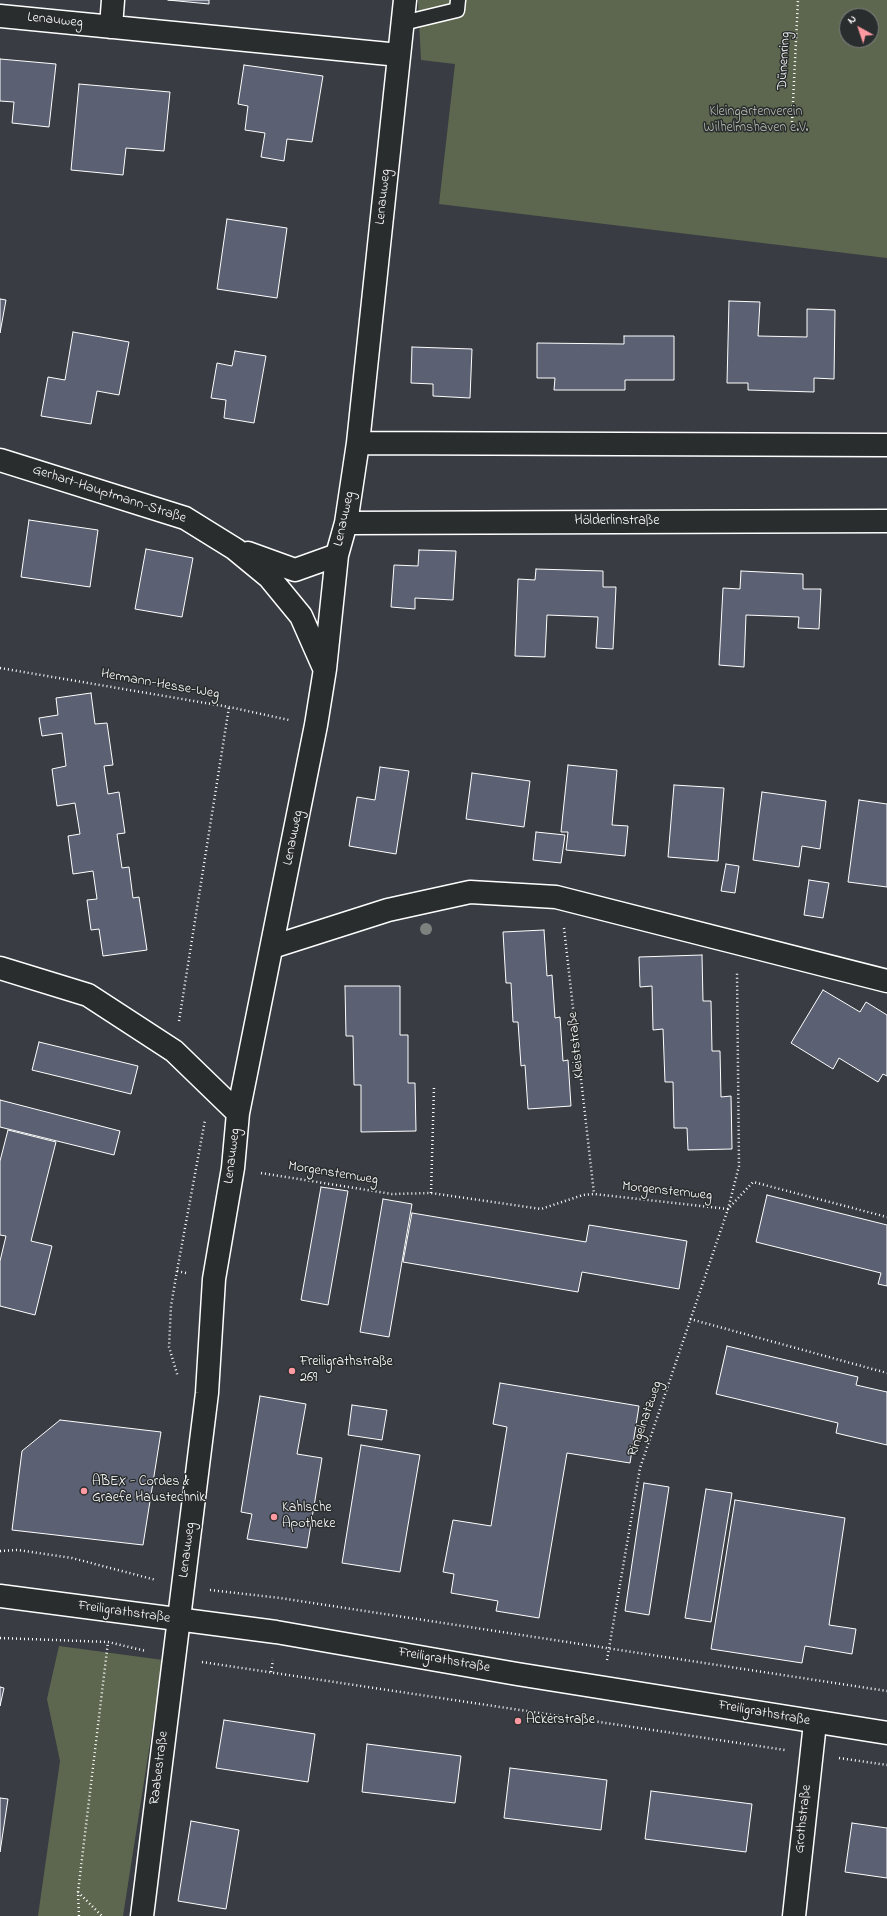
<!DOCTYPE html>
<meta charset="utf-8">
<style>
body{margin:0}
#map{position:relative;width:887px;height:1916px;overflow:hidden;background:#393d43;font-family:"Indie Flower",sans-serif}
canvas{display:block}
.north{position:absolute;left:839px;top:8px;width:40px;height:40px;box-sizing:border-box;background:#2a2d2e;border:1px solid #7f8182;border-radius:50%;rotate:320deg;font-size:11px;font-weight:700;line-height:16px;text-align:center;color:#fff}
.north::after{content:'';display:block;margin:auto;width:14px;height:18px;background:#ff9aa2;clip-path:polygon(50% 0,100% 100%,50% 72%,0 100%)}
</style>
<div id="map">
<canvas width="887" height="1916"></canvas>
<div class="north">N</div>
</div>
<script>
const g = document.querySelector('canvas').getContext('2d');
g.lineJoin = 'round';
function fill(path, color) { g.fillStyle = color; g.fill(path, 'evenodd'); }
const toPath = rows => new Path2D(rows.map(r => 'M' + r).join(''));
function stroke(path, color, width, dash) { g.strokeStyle = color; g.lineWidth = width; g.lineCap = dash ? 'butt' : 'round'; g.setLineDash(dash || []); g.stroke(path); }
function write(font, color, halo, rows, align = 'center') {
  g.font = font + ' "Indie Flower",sans-serif'; g.lineWidth = 3; g.setLineDash([]); g.textBaseline = 'middle'; g.strokeStyle = halo; g.fillStyle = color; for (const [text, x, y, turn = 0] of rows) {
    g.save(); g.translate(x, y); g.rotate((+turn || 0) * Math.PI / 180); g.textAlign = isNaN(turn) ? turn : align; if (halo) g.strokeText(text, 0, 0); g.fillText(text, 0, 0); g.restore();
  }
}
const green = toPath([
 [418,0,887,0,887,258,439,204,455,64,421,60],
 [847,16,871,16,871,40,847,40],
 [59,1646,163,1660,123,1916,38,1916,60,1761,47,1699]
]);
const building = toPath([
 [168,0,209,0,209,4,168,0],
 [0,59,56,64,49,127,12,123,14,102,0,101,0,59],
 [244,65,323,76,312,142,287,139,284,161,261,157,265,133,245,130,248,106,238,104,244,65],
 [79,84,170,92,164,151,126,148,123,175,71,170,79,84],
 [227,219,287,228,277,298,217,289,227,219],
 [0,299,6,300,0,333,0,299],
 [729,301,760,302,758,336,807,337,807,309,835,310,834,379,814,378,814,392,748,390,748,383,727,383,729,301],
 [73,332,129,342,119,395,97,391,91,424,41,416,48,377,65,380,73,332],
 [624,336,674,336,674,380,625,380,625,390,554,390,555,378,537,378,537,343,624,344,624,336],
 [412,347,472,349,470,398,433,396,433,384,411,383,412,347],
 [235,351,266,356,254,423,224,418,226,400,211,398,217,363,232,366,235,351],
 [29,520,98,530,90,587,21,577,29,520],
 [146,549,193,558,182,617,135,609,146,549],
 [419,550,456,551,453,600,415,598,415,609,391,607,394,565,418,566,419,550],
 [536,569,603,571,603,587,616,587,613,649,596,648,598,617,547,615,545,657,515,656,518,579,535,580,536,569],
 [741,571,803,574,803,589,821,589,819,629,798,628,799,617,746,615,744,667,719,665,723,588,740,589,741,571],
 [91,693,95,724,107,723,113,765,104,766,108,794,119,792,125,833,117,834,122,868,129,867,133,898,139,897,147,950,103,956,99,929,91,930,87,900,97,899,93,871,73,874,68,836,80,834,75,803,57,806,52,769,66,766,62,733,42,736,39,718,58,715,56,698,91,693],
 [568,765,617,770,612,825,628,826,625,856,566,850,568,832,561,832,568,765],
 [380,767,409,771,396,854,349,846,357,797,375,800,380,767],
 [472,773,530,781,524,827,466,819,472,773],
 [674,785,724,788,718,861,668,857,674,785],
 [762,792,826,801,820,849,802,846,799,867,753,860,762,792],
 [859,800,887,804,887,887,848,882,859,800],
 [536,832,565,835,561,863,533,860,536,832],
 [726,864,739,866,735,893,721,891,726,864],
 [809,880,829,883,823,918,804,915,809,880],
 [544,930,547,976,552,975,555,1018,560,1017,563,1061,568,1060,571,1106,528,1109,525,1065,521,1066,518,1022,513,1022,511,983,506,983,503,932,544,930],
 [702,955,703,1001,711,1001,712,1051,720,1051,721,1097,731,1096,732,1149,688,1150,687,1128,674,1128,673,1082,665,1082,663,1029,653,1030,652,986,640,987,639,957,702,955],
 [345,986,400,986,400,1035,408,1035,408,1083,415,1083,416,1131,361,1132,361,1085,354,1085,353,1036,346,1036,345,986],
 [823,990,860,1012,866,1002,887,1015,887,1076,883,1074,878,1082,839,1058,833,1069,791,1043,823,990],
 [39,1042,138,1066,131,1094,32,1070,39,1042],
 [0,1100,120,1131,114,1155,0,1127,0,1100],
 [8,1130,56,1142,31,1241,52,1246,35,1315,0,1306,0,1261,6,1236,0,1235,0,1161,8,1130],
 [321,1187,348,1191,328,1305,301,1300,321,1187],
 [767,1195,887,1225,887,1286,878,1284,881,1273,756,1242,767,1195],
 [383,1199,412,1204,389,1337,360,1332,383,1199],
 [412,1213,586,1242,589,1225,687,1241,679,1289,582,1272,578,1292,403,1262,412,1213],
 [727,1346,858,1377,856,1385,887,1392,887,1445,836,1433,838,1423,716,1394,727,1346],
 [500,1383,639,1406,630,1463,567,1453,539,1618,496,1611,498,1601,451,1593,454,1574,443,1572,453,1520,491,1526,507,1427,493,1424,500,1383],
 [260,1396,306,1404,297,1454,322,1458,307,1548,247,1539,252,1514,241,1512,260,1396],
 [352,1405,387,1410,382,1440,348,1435,352,1405],
 [60,1420,161,1432,143,1545,12,1530,22,1451,60,1420],
 [361,1445,420,1455,400,1572,342,1563,361,1445],
 [644,1483,669,1487,649,1615,625,1611,644,1483],
 [706,1489,732,1493,711,1622,685,1618,706,1489],
 [735,1500,845,1518,829,1625,856,1629,852,1654,805,1646,802,1663,711,1649,735,1500],
 [0,1687,4,1688,0,1706,0,1687],
 [224,1720,315,1734,308,1782,216,1768,224,1720],
 [367,1744,461,1756,455,1803,362,1792,367,1744],
 [510,1768,607,1780,601,1830,504,1818,510,1768],
 [651,1791,752,1804,746,1852,645,1839,651,1791],
 [0,1798,8,1799,0,1852,0,1798],
 [191,1821,239,1830,226,1909,178,1901,191,1821],
 [852,1823,887,1828,887,1878,845,1872,852,1823]
]);
const path = toPath([
 [792,122,798,0],
 [0,668,229,707,289,720],
 [564,928,594,1194],
 [179,1021,229,707],
 [261,1173,392,1194,431,1193,541,1209,583,1195,594,1194,728,1209,753,1182,887,1217],
 [431,1193,434,1087],
 [177,1271,171,1306,169,1347,178,1377],
 [186,1273,177,1271,205,1120],
 [690,1319,887,1373],
 [0,1551,18,1550,72,1558,156,1580],
 [210,1590,280,1598,887,1691],
 [0,1638,108,1642,146,1651],
 [607,1660,640,1468,728,1209,739,1166,737,972],
 [202,1662,785,1750],
 [271,1672,273,1660],
 [839,1758,887,1765],
 [78,1892,102,1916],
 [79,1916,78,1892,108,1642]
]);
const lane = toPath([
 [403,23,457,10,458,0]
]);
const street = toPath([
 [0,16,399,55],
 [111,27,113,0],
 [358,443,887,445],
 [0,460,185,518,235,549,269,577,301,616,324,668],
 [346,523,887,521],
 [248,553,295,570,337,555],
 [272,947,388,910,470,892,556,897,887,981],
 [0,968,88,995,174,1051,238,1113],
 [142,1916,207,1393,214,1279,233,1168,238,1113,316,725,325,669,337,555,346,523,358,443,405,0],
 [794,1916,815,1723]
]);
const secondary = toPath([
 [0,1596,276,1632,517,1674,887,1733]
]);
const trees = [
 [426,929]
];
const markers = [
 [292,1371,4,"#ff9aa2"],
 [84,1491,4,"#ff9aa2"],
 [274,1517,4,"#ff9aa2"],
 [518,1721,4,"#ff9aa2"]
];
const streetNames = [
 ["Lenauweg",55,21,6],
 ["Dünenring",785,61,-87],
 ["Lenauweg",384,197,-84],
 ["Gerhart-Hauptmann-Straße",109,495,18],
 ["Lenauweg",345,519,-78],
 ["Hölderlinstraße",617,522],
 ["Hermann-Hesse-Weg",160,685,10],
 ["Lenauweg",294,838,-79],
 ["Kleiststraße",577,1045,-96],
 ["Lenauweg",233,1156,-83],
 ["Morgensternweg",333,1174,9],
 ["Morgensternweg",667,1192,6],
 ["Ringelnatzweg",646,1419,-71],
 ["Lenauweg",188,1550,-83],
 ["Freiligrathstraße",124,1613,8],
 ["Freiligrathstraße",444,1661,10],
 ["Freiligrathstraße",764,1714,10],
 ["Raabestraße",160,1768,-83],
 ["Grothstraße",804,1819,-84]
];
const parkNames = [
 ["Kleingartenverein",756,113],
 ["Wilhelmshaven e.V.",756,129]
];
const poiNames = [
 ["Freiligrathstraße",300,1363],
 ["269",300,1379],
 ["ABEX - Cordes &",92,1483],
 ["Graefe Haustechnik",92,1499],
 ["Kahlsche",282,1509],
 ["Apotheke",282,1525],
 ["Ackerstraße",526,1721]
];
fill(green, '#5d674f');
fill(building, '#5b6173');
stroke(building, '#fff', 1);
stroke(lane, '#fff', 17);
stroke(street, '#fff', 25);
stroke(secondary, '#fff', 25);
stroke(path, '#fff', 2.5, [1, 3]);
stroke(lane, '#2a2d2e', 14);
stroke(street, '#2a2d2e', 22);
stroke(secondary, '#2a2d2e', 22);
g.fillStyle = '#7e827f';
for (const [x, y] of trees) { g.beginPath(); g.arc(x, y, 6, 0, 2 * Math.PI); g.fill(); }
for (const [x, y, r, color] of markers) { const dot = new Path2D(); dot.arc(x, y, r, 0, 2 * Math.PI); g.fillStyle = color; g.fill(dot); stroke(dot, '#2a2d2e', 1.5); }
write('14px', '#fff', '#2a2d2e', streetNames);
write('14px', '#b6bbb0', '#2a2d2e', parkNames);
write('14px', '#fff', '#2a2d2e', poiNames, 'left');
</script>
